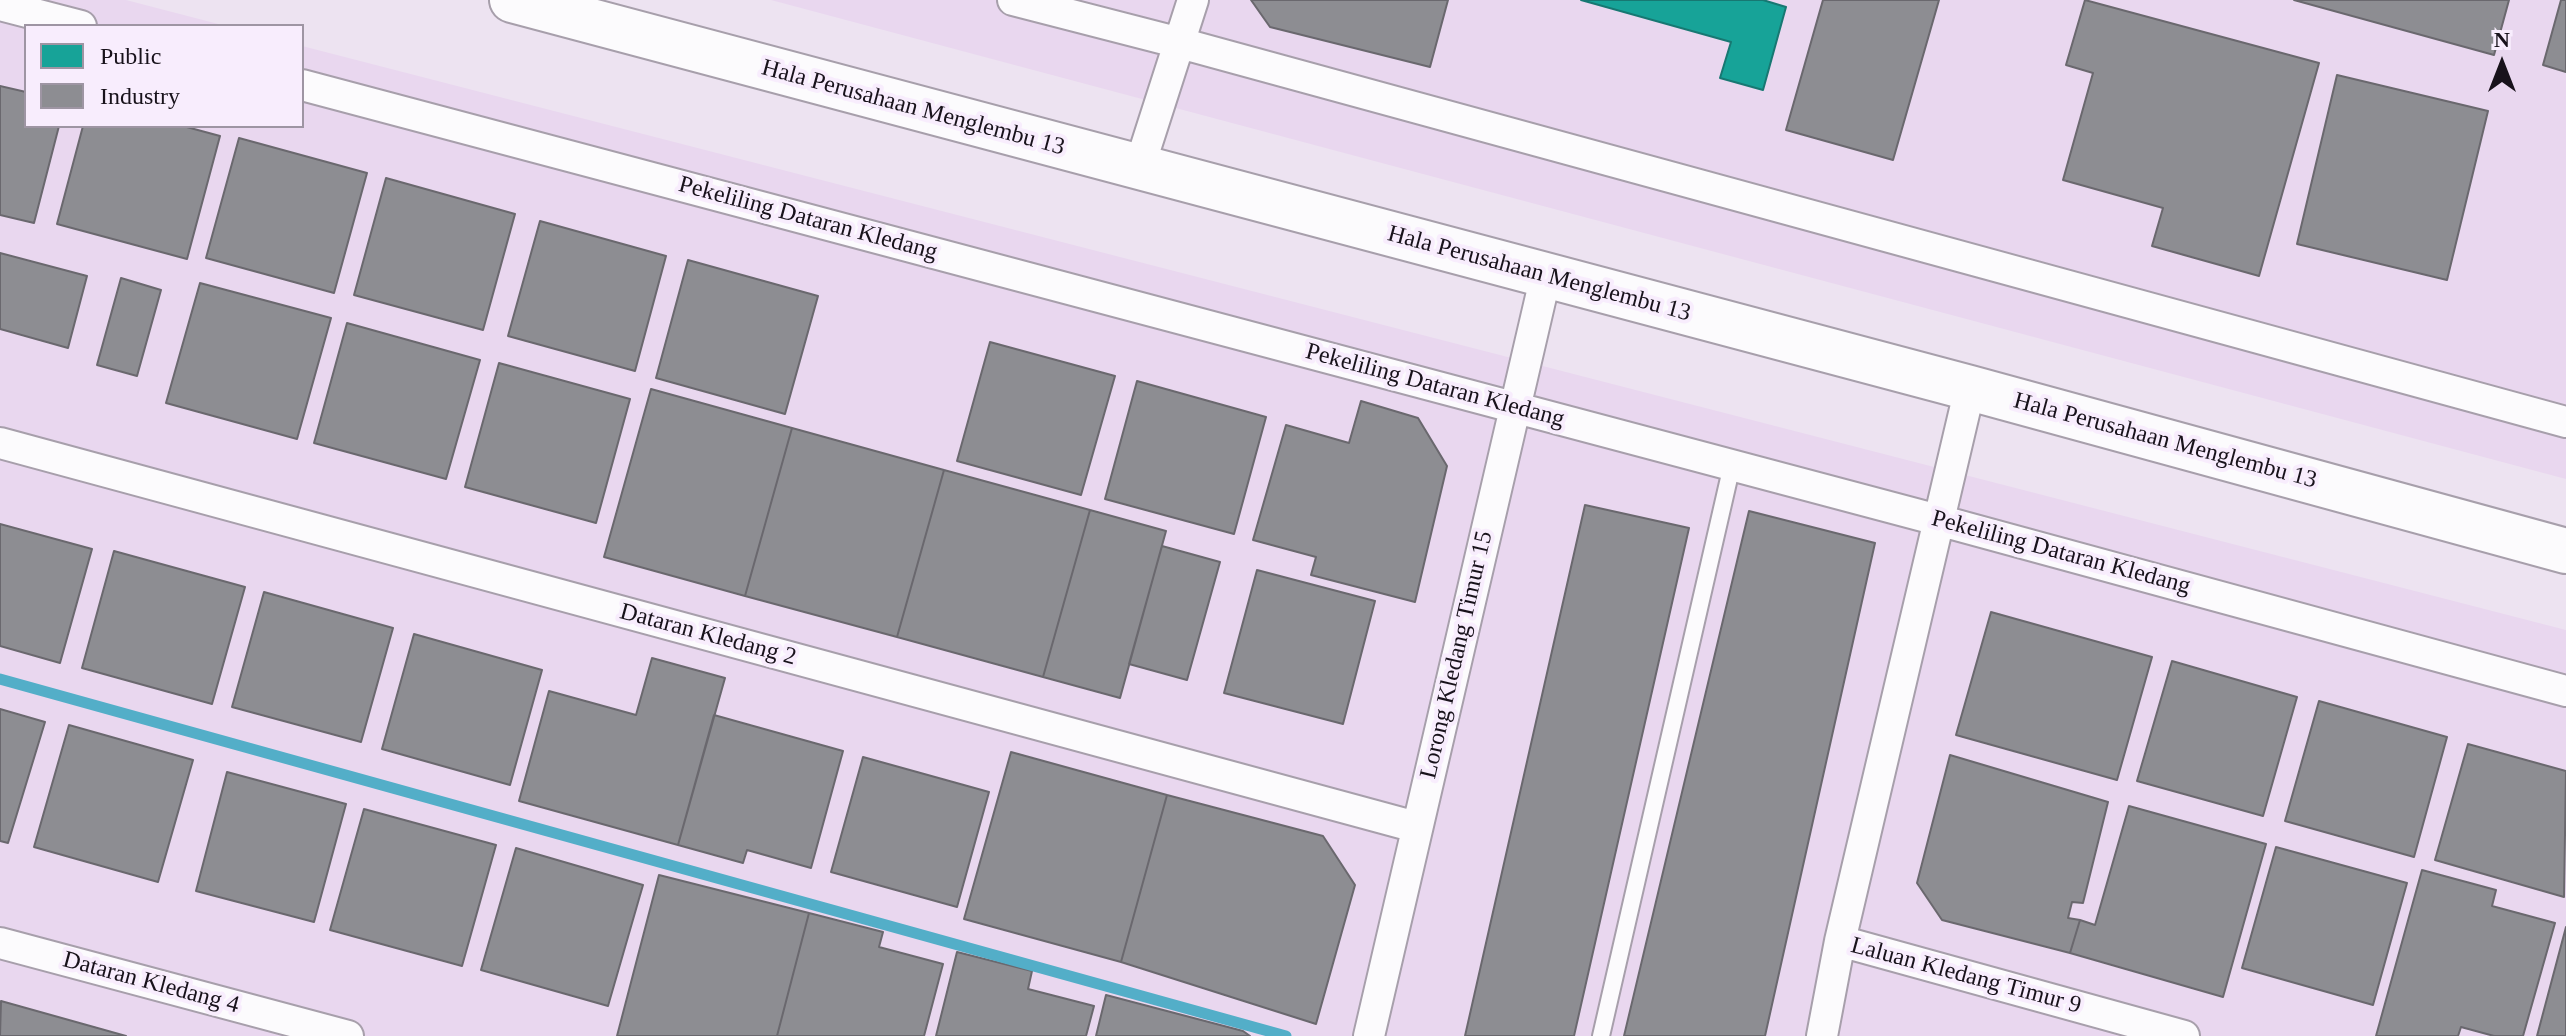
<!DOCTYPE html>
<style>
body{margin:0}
#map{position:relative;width:2566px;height:1036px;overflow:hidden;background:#ede3f1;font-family:"Times New Roman",serif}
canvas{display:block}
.legend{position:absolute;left:24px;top:24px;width:280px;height:104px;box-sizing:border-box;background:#f8edfd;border:2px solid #9e95a3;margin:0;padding:10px 14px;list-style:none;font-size:24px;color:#18121b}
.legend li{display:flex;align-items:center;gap:16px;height:40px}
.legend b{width:40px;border:2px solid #9e95a3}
.north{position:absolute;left:2462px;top:24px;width:80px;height:80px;-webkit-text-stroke:6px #f8edfd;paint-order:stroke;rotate:0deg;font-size:22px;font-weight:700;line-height:32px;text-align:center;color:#18121b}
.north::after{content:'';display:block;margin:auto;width:28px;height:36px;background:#18121b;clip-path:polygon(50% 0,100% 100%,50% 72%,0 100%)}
</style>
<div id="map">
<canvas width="2566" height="1036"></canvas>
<ul class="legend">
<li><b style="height:22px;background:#17a398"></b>Public</li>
<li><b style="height:22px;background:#8d8d92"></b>Industry</li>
</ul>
<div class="north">N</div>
</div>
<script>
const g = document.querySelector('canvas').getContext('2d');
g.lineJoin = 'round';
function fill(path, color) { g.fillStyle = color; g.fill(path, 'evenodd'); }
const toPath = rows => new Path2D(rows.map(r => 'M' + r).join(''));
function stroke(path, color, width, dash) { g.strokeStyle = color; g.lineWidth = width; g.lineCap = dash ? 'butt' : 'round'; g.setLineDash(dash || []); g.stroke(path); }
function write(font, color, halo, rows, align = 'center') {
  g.font = font + ' "Times New Roman",serif'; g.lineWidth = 8; g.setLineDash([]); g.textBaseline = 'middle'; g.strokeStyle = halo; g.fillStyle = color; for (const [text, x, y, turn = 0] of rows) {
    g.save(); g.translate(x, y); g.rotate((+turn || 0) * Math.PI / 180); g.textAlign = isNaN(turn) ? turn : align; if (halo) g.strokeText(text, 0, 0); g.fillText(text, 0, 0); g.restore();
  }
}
const built = toPath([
 [0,0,126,0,226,26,26,26,26,126,302,126,302,46,2566,630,2566,1036,0,1036],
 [771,0,2566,0,2566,479]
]);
const public = toPath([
 [1581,0,1763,0,1786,7,1763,90,1720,78,1731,42,1581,0]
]);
const industry = toPath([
 [1251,0,1448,0,1430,67,1270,27,1251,0],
 [1823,0,1939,0,1893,160,1786,130,1823,0],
 [2085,0,2319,63,2259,276,2152,246,2163,208,2063,180,2093,73,2066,65,2085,0],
 [2294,0,2509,0,2494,55,2294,0],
 [2561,0,2566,0,2566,72,2543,65,2561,0],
 [2337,75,2488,111,2447,280,2297,244,2337,75],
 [0,86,26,92,26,126,59,126,34,223,0,215,0,86],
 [83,126,183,126,220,136,187,259,57,224,83,126],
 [239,138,367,173,334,293,206,258,239,138],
 [386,178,515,214,483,330,354,295,386,178],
 [540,221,666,256,635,371,508,336,540,221],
 [0,253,87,276,68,348,0,329,0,253],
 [688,260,818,296,785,414,656,378,688,260],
 [121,278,161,290,137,376,97,365,121,278],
 [200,283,331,318,297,439,166,403,200,283],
 [347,323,480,360,446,479,314,443,347,323],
 [990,342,1115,376,1081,495,957,461,990,342],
 [499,363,630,399,596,523,465,487,499,363],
 [1137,381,1266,417,1234,534,1105,499,1137,381],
 [651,389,792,428,745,596,604,557,651,389],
 [1361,401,1418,418,1447,466,1415,602,1311,575,1316,557,1253,540,1286,425,1349,443,1361,401],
 [792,428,944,470,897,637,745,596,792,428],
 [944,470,1090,510,1043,677,897,637,944,470],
 [1585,505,1689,528,1574,1036,1465,1036,1585,505],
 [1090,510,1166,531,1120,698,1043,677,1090,510],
 [1749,511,1875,543,1765,1036,1624,1036,1749,511],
 [0,524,92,549,60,663,0,646,0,524],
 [1162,546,1220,562,1187,680,1129,664,1162,546],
 [114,551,245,587,212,704,82,668,114,551],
 [1257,570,1375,601,1343,724,1224,693,1257,570],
 [264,592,393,628,361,742,232,707,264,592],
 [1991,612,2152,657,2117,780,1956,735,1991,612],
 [414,634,542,670,510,785,382,749,414,634],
 [652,658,725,678,678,845,519,801,549,691,636,715,652,658],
 [2172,661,2297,697,2263,816,2137,781,2172,661],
 [2319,701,2447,737,2414,857,2285,821,2319,701],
 [0,709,45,722,8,843,0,841,0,709],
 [714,715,843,751,811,868,747,850,743,863,678,845,714,715],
 [69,725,193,760,158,882,34,847,69,725],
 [2468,744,2566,771,2564,897,2435,860,2468,744],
 [1011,752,1167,795,1121,962,964,919,1011,752],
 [1950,755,2108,802,2083,903,2072,902,2068,918,2080,920,2070,953,1942,920,1917,883,1950,755],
 [863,757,989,792,957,907,831,872,863,757],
 [227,772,346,804,314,922,196,891,227,772],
 [1167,795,1323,836,1355,885,1316,1024,1121,962,1167,795],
 [2129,806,2266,844,2223,997,2070,953,2080,920,2095,925,2129,806],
 [364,809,496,845,462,966,330,930,364,809],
 [2276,847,2407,883,2373,1005,2242,968,2276,847],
 [516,848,643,885,608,1006,481,970,516,848],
 [2422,870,2496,890,2492,906,2555,923,2523,1036,2494,1036,2461,1027,2458,1036,2376,1036,2422,870],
 [659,875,809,913,777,1036,617,1036,659,875],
 [809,913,883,932,879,947,943,964,924,1036,777,1036,809,913],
 [2566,927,2566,1036,2537,1036,2566,927],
 [957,952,1032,971,1028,989,1094,1006,1086,1036,936,1036,957,952],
 [1106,995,1243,1031,1250,1036,1096,1036,1106,995],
 [1,1001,126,1036,0,1036,1,1001]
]);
const stream = toPath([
 [0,679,1286,1036]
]);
const lane = toPath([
 [1601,1036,1732,465]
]);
const street = toPath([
 [1013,0,1180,43,2566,422],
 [0,5,81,26],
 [302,85,1938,520,2566,691],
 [1139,168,1193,0],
 [0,443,1416,827],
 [1840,941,2184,1036],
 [0,943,348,1036],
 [1369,1036,1546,275],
 [1822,1036,1840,941,1970,388]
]);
const secondary = toPath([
 [512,0,1970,388,2566,551]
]);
const streetNames = [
 ["Hala Perusahaan Menglembu 13",913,108,15],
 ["Pekeliling Dataran Kledang",808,219,15],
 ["Hala Perusahaan Menglembu 13",1539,274,15],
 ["Pekeliling Dataran Kledang",1435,386,15],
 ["Hala Perusahaan Menglembu 13",2165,441,15],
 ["Pekeliling Dataran Kledang",2061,553,15],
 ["Dataran Kledang 2",708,635,15],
 ["Lorong Kledang Timur 15",1457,655,-77],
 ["Laluan Kledang Timur 9",1966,976,15],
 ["Dataran Kledang 4",151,983,15]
];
fill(built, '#e9d7ef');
fill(public, '#17a398');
stroke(public, '#177872', 2);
fill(industry, '#8d8d92');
stroke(industry, '#6a686e', 2);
stroke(stream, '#53aec8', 11);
stroke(lane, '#a79fab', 20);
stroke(street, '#a79fab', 34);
stroke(secondary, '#a79fab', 48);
stroke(lane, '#fcfbfd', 16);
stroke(street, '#fcfbfd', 30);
stroke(secondary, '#fcfbfd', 44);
write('24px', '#18121b', '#f8edfd', streetNames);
</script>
